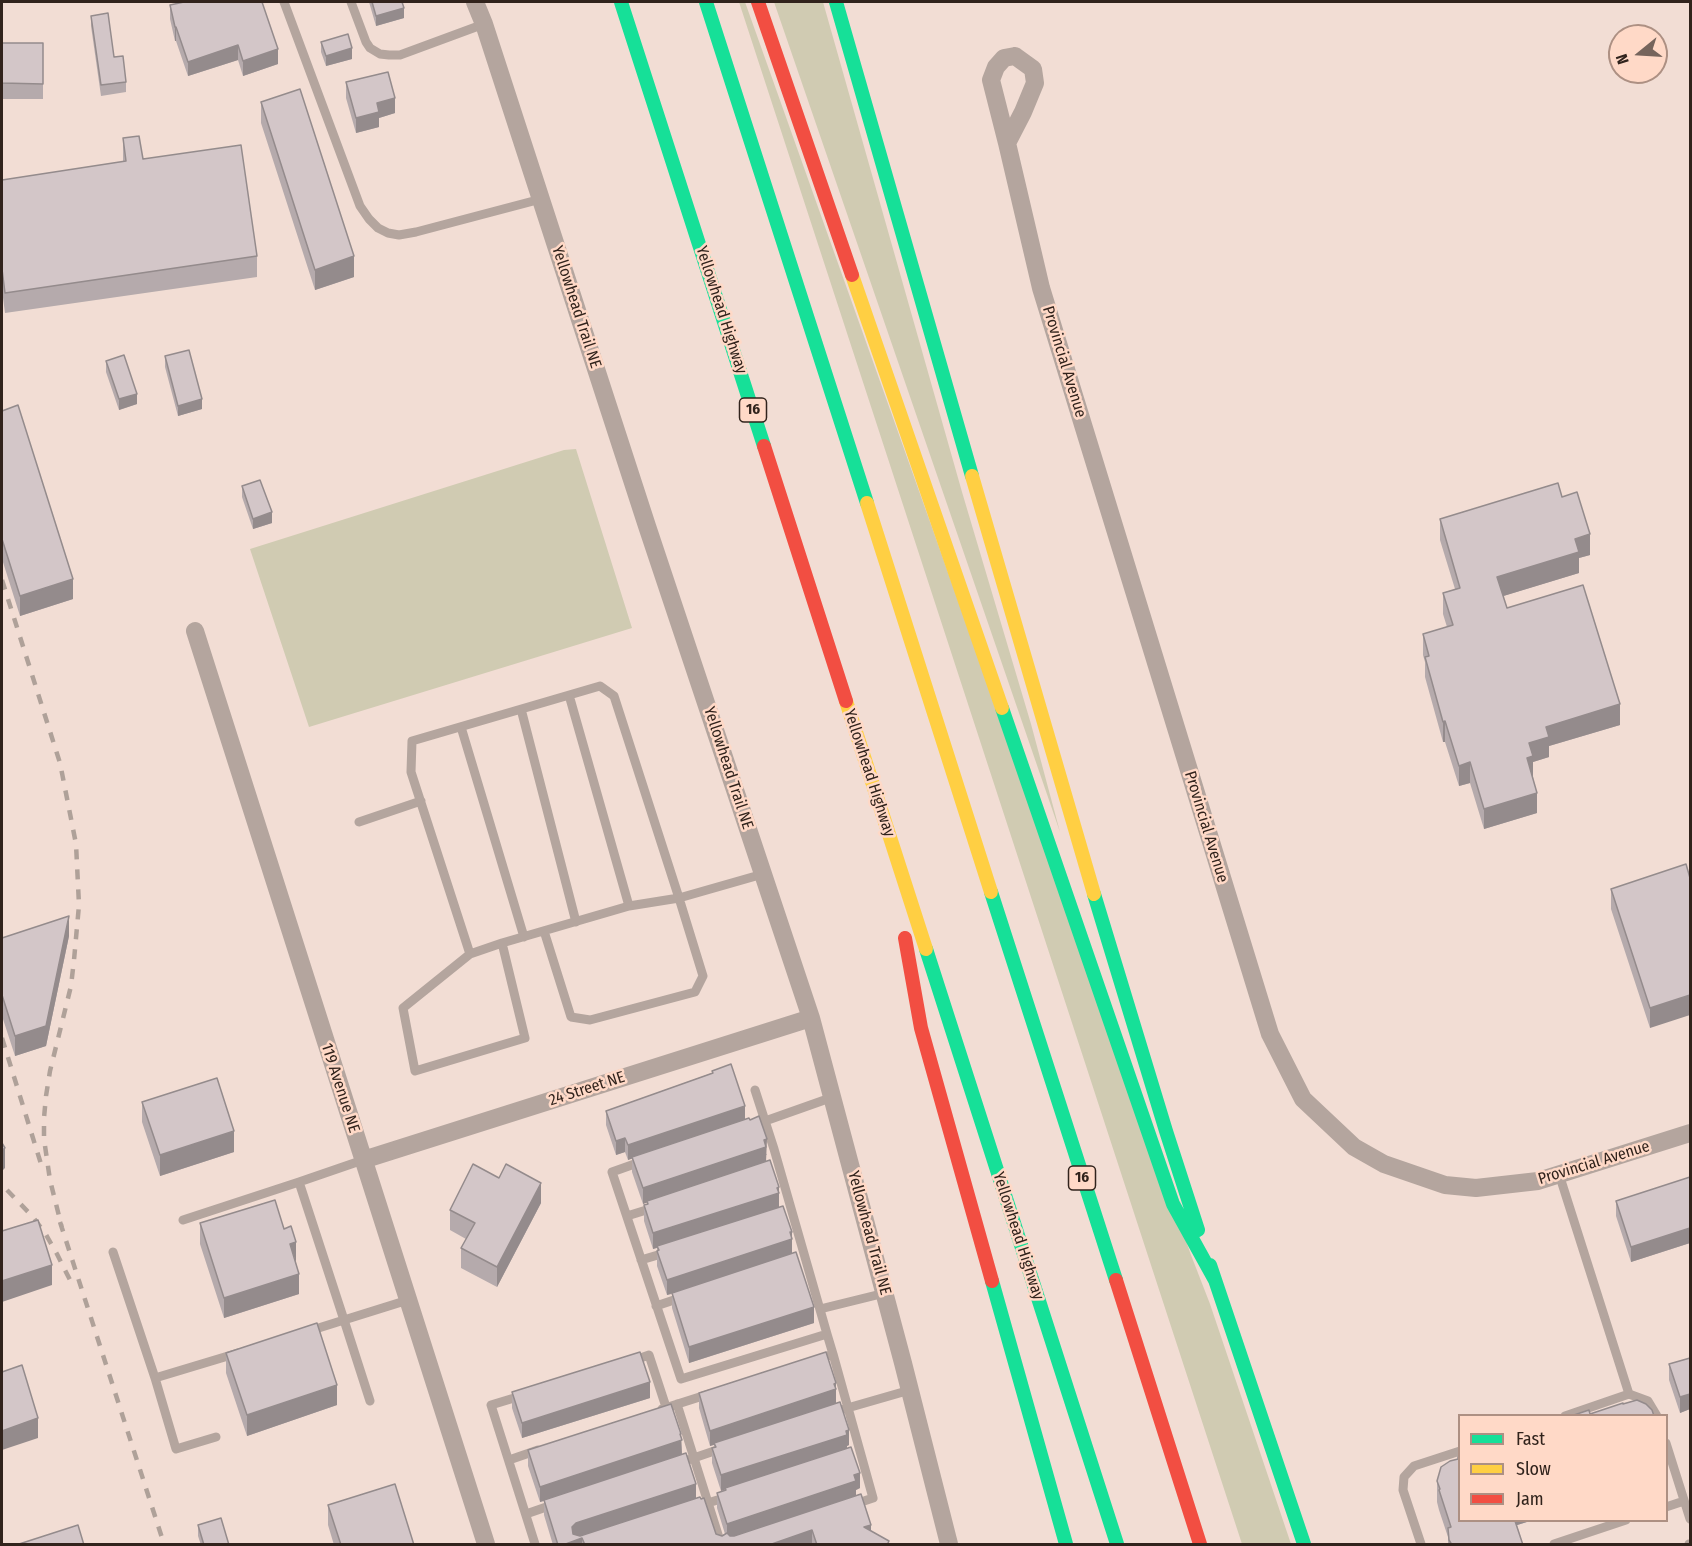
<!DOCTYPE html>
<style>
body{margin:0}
#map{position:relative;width:1692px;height:1546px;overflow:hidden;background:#f2ddd4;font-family:"Fira Sans Condensed",sans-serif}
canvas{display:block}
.frame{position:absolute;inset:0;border:3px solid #31231c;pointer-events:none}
.legend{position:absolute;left:1458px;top:1414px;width:210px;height:108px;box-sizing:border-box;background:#ffd9c7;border:2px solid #ad9083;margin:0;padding:8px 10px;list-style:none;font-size:18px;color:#31231c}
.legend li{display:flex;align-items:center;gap:12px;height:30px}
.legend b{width:30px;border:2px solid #ad9083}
.north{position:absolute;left:1608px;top:24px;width:60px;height:60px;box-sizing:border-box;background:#ffd9c7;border:2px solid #ad9083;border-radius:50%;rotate:252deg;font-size:16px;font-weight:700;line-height:24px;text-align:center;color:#31231c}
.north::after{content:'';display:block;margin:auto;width:21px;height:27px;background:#75645c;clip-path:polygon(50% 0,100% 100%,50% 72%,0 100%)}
</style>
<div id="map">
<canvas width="1692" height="1546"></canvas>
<div class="frame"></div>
<ul class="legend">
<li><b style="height:8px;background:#16e098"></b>Fast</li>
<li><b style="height:8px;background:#ffcf43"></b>Slow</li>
<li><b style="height:8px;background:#f24e42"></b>Jam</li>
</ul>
<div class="north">N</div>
</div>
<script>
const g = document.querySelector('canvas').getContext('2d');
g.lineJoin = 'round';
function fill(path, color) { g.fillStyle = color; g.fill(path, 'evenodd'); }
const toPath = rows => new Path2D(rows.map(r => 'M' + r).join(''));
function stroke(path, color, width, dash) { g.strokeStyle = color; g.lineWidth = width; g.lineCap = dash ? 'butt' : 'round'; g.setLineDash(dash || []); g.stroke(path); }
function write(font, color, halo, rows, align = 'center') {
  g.font = font + ' "Fira Sans Condensed",sans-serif'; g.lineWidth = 5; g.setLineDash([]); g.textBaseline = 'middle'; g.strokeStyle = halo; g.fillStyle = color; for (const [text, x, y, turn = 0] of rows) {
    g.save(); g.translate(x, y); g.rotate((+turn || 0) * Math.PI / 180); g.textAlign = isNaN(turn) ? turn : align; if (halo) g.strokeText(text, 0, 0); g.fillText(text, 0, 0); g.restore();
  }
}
const green = toPath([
 [739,2,745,2,1191,1255,1210,1304,1291,1544,1242,1544],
 [774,2,823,2,962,492,1031,724,1060,832],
 [576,449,632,628,309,727,250,549,564,450]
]);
const lane = toPath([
 [284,2,360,206,369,219,378,228,388,233,399,235,416,232,541,199],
 [351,2,366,42,370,48,380,54,389,55,400,55,484,24],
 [569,695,629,906],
 [521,709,576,922],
 [461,727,524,937],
 [359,822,421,801],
 [544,931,571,1017,590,1020,695,992,703,976,679,898,629,906,502,943,525,1038,415,1071,403,1008,470,954,411,772,412,741,600,686,614,696,679,898,763,874],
 [470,954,502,943],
 [751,1126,833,1097],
 [643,1161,612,1172,681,1379,827,1334,774,1149,755,1090],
 [1559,1174,1629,1394,1565,1416],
 [627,1216,656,1207],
 [183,1220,299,1182],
 [113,1252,155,1378,238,1353],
 [641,1260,668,1252],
 [656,1306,683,1297],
 [820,1309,885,1293],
 [309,1331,344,1320,299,1182,363,1160],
 [827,1334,833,1354],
 [816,1360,833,1354,873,1498,852,1505],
 [632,1361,649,1355,666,1407],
 [155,1378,176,1449,216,1437],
 [1629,1394,1648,1401,1657,1416],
 [524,1395,491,1405,535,1544],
 [370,1401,344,1320,408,1300],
 [677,1404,721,1544],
 [662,1409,709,1394],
 [844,1409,910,1390],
 [1666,1443,1690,1519],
 [509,1460,538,1450],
 [679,1463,723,1448],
 [695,1507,727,1497],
 [1666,1507,1684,1501],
 [526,1514,555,1504],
 [1421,1544,1403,1490,1404,1477,1414,1466,1460,1451],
 [1554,1544,1626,1520],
 [1689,1544,1690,1544]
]);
const street = toPath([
 [475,2,484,24,647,526,811,1018,903,1363,949,1544],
 [1015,56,1033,69,1035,83,1023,112,1007,143,991,80,996,67,1004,58,1015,56],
 [1007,143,1041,288,1270,1034,1303,1099,1354,1147,1384,1164,1445,1185,1476,1188,1538,1181,1690,1133],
 [195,631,486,1544],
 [363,1160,811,1018]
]);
const fast = toPath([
 [621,2,764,446],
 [706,2,867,503],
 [836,2,972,476],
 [1002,708,1173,1204,1215,1280],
 [991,892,1116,1280],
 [1094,894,1166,1131,1198,1230],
 [926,949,1117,1544],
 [1210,1265,1304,1544],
 [992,1281,1066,1544]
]);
const slow = toPath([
 [852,275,1002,708],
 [972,476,1094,894],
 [867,503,991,892],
 [846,701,926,949]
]);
const jam = toPath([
 [758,2,852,275],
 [764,446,846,701],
 [905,938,921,1028,992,1281],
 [1116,1280,1200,1544]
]);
const rail = toPath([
 [2,580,60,763,76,844,79,905,74,960,71,986,50,1071,46,1096,44,1118,44,1139,50,1180,62,1228],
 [2,1038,41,1164],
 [7,1190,33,1217,45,1233,57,1254,74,1288],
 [60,1222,164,1544]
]);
const wall = toPath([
 [369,2,402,2,404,18,376,26],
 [170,5,278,64,243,76,238,60,188,76,176,41,175,41,170,19],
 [91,16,126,82,126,92,101,96,91,26],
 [321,42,352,59,326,66,321,52],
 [2,43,43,43,43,99,2,99],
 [346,82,395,113,379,118,379,127,356,133,346,98],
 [261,102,354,277,315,290,261,123],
 [123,138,143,159,257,256,257,277,5,313,2,290,2,180,123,162],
 [165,356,202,409,178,416,165,367],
 [106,361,137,404,119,410,106,372],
 [2,411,73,599,20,616,2,559],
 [242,486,272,523,253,529,242,497],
 [1562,497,1590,555,1579,558,1579,573,1503,596,1507,608,1620,725,1549,746,1549,757,1533,762,1533,777,1537,813,1484,829,1470,783,1459,786,1445,742,1443,742,1425,677,1425,662,1423,655,1423,634,1447,627,1443,614,1443,593,1455,589,1440,540,1440,519],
 [1690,878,1650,1028,1611,909,1611,889],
 [69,936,46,1046,15,1056,2,1016,2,938],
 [712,1071,745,1120,767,1155,766,1155,766,1161,779,1187,779,1207,792,1232,792,1253,814,1323,689,1363,672,1308,672,1294,667,1295,657,1266,657,1248,653,1249,644,1221,644,1205,647,1204,647,1202,643,1204,632,1172,632,1158,628,1160,625,1152,616,1155,606,1125,606,1111,712,1073],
 [142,1102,234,1152,160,1176,142,1122],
 [1690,1177,1690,1243,1631,1262,1616,1216,1616,1201],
 [541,1203,497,1287,461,1268,461,1248,466,1239,450,1230,450,1210],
 [200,1223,284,1229,296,1263,299,1294,224,1318,200,1244],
 [226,1353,337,1405,247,1436,226,1373],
 [1690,1358,1690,1409,1680,1413,1669,1380,1669,1364],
 [836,1383,836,1403,849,1445,847,1446,847,1449,860,1488,856,1490,856,1496,871,1531,889,1545,553,1545,544,1515,544,1501,540,1502,528,1466,528,1450,681,1438,682,1455,696,1498,716,1534,722,1536,725,1534,717,1508,717,1493,725,1490,725,1489,721,1491,712,1463,712,1448,714,1447,714,1445,710,1446,699,1408,699,1393],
 [512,1392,650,1398,522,1438,512,1408],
 [1458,1459,1460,1521,1530,1521,1517,1525,1523,1545,1448,1545,1448,1537,1439,1510,1437,1502,1437,1481],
 [328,1505,414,1545,334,1545,328,1525],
 [198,1525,229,1545,201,1545,198,1536]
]);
const shadedWall = toPath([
 [404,8,404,18,376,26,376,16],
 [175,27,176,27,176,41,175,41],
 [238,45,238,60,188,76,188,62],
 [352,48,352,59,326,66,326,56],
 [278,49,278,64,243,76,243,61],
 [395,98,395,113,379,118,379,127,356,133,356,118,377,103],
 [354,256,354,277,315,290,315,270],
 [137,394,137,404,119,410,119,399],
 [202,399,202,409,178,416,178,406],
 [272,512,272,523,253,529,253,519],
 [1590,534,1590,555,1579,558,1579,573,1497,598,1497,577,1575,539],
 [73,579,73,599,20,616,20,596],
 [1620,704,1620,725,1549,746,1549,757,1533,762,1533,777,1527,779,1527,758,1529,743,1546,727],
 [1445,721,1445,742,1443,742,1443,722],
 [1470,762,1470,783,1459,786,1459,766],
 [1537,793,1537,813,1484,829,1484,809],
 [69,916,69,936,46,1046,15,1056,15,1036],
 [1690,995,1690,1015,1650,1028,1650,1008],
 [745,1106,745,1121,628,1160,628,1145],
 [234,1131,234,1152,160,1176,160,1155],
 [625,1138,625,1152,616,1155,616,1141],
 [767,1139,766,1162,643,1204,643,1188],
 [5,1148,5,1168,2,1171,2,1150],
 [541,1183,541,1203,497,1287,497,1267],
 [779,1187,779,1208,653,1249,653,1233],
 [1690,1228,1690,1243,1631,1262,1631,1247],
 [792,1232,792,1254,667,1295,667,1280],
 [296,1242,296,1263,290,1244],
 [52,1265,52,1285,2,1302,2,1281],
 [299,1274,299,1294,224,1318,224,1298],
 [814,1307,814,1323,689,1363,689,1347],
 [650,1382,650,1398,522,1438,522,1423],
 [836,1383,836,1405,710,1446,710,1431],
 [337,1385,337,1405,247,1436,247,1415],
 [1690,1394,1690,1409,1680,1413,1680,1397],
 [38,1418,38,1438,2,1450,2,1431],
 [849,1430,849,1445,847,1446,847,1450,721,1491,721,1475],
 [681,1434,682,1456,540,1502,540,1487],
 [1668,1455,1668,1476,1666,1476,1666,1456],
 [860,1473,860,1488,856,1490,856,1496,727,1540,727,1524],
 [696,1484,696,1499,582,1538,582,1545,563,1545,572,1527,576,1523],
 [1511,1521,1530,1521,1511,1527],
 [871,1525,871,1540,864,1527],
 [812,1530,812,1545,769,1545]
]);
const building = toPath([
 [184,2,262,2,278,49,243,61,238,45,188,62,176,27,175,27,170,5,184,2],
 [372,2,402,2,404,8,376,16,372,2],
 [108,13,114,57,123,56,126,82,101,85,91,16,108,13],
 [348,34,352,48,326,56,321,42,348,34],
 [2,43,43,43,43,84,2,83,2,43],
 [388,72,395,98,377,103,379,112,356,118,346,82,388,72],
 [300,89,354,256,315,270,261,102,300,89],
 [139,136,143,159,241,145,257,256,5,293,2,269,2,180,126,161,123,138,139,136],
 [189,350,202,399,178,406,165,356,189,350],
 [124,355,137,394,119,399,106,361,124,355],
 [18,405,73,579,20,596,2,539,2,411,18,405],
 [260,480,272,512,253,519,242,486,260,480],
 [1558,483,1562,497,1577,492,1590,534,1575,539,1579,552,1497,577,1507,608,1583,585,1620,704,1546,727,1549,737,1529,743,1533,756,1527,758,1537,793,1484,809,1470,762,1459,766,1445,721,1443,722,1425,657,1429,656,1423,634,1453,625,1443,593,1460,588,1440,519,1558,483],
 [1686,864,1690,878,1690,995,1650,1008,1611,889,1686,864],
 [69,916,46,1026,15,1036,2,995,2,938,69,916],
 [731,1064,745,1106,628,1145,625,1138,616,1141,606,1111,713,1073,712,1071,731,1064],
 [217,1078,234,1131,160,1155,142,1102,217,1078],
 [759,1116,767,1139,764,1140,766,1147,643,1188,632,1157,749,1118,750,1120,759,1116],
 [2,1143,5,1148,2,1150,2,1143],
 [770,1160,779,1187,777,1188,779,1193,653,1233,644,1205,648,1204,647,1201,770,1160],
 [473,1164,499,1178,506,1164,541,1183,497,1267,461,1248,475,1223,450,1210,473,1164],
 [1690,1177,1690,1228,1631,1247,1616,1201,1690,1177],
 [275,1200,284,1229,291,1226,296,1242,290,1244,299,1274,224,1298,200,1223,275,1200],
 [783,1206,792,1232,790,1232,792,1239,667,1280,657,1251,659,1250,657,1246,783,1206],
 [38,1220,52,1265,2,1281,2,1231,38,1220],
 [796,1252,814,1307,689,1347,672,1293,796,1252],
 [317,1323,337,1385,247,1415,226,1353,317,1323],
 [640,1352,650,1382,522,1423,512,1392,640,1352],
 [826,1352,836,1383,834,1384,836,1389,710,1431,699,1393,826,1352],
 [1690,1358,1690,1394,1680,1397,1669,1364,1690,1358],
 [22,1365,38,1418,2,1431,2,1372,22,1365],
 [1637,1400,1646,1404,1652,1410,1654,1416,1571,1416,1589,1410,1590,1414,1623,1403,1623,1404,1637,1400],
 [840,1402,849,1430,846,1431,847,1435,721,1475,712,1448,716,1447,714,1443,840,1402],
 [671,1404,681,1434,680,1434,682,1440,540,1487,528,1450,671,1404],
 [851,1447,860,1473,854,1475,856,1481,727,1524,717,1493,726,1490,725,1488,851,1447],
 [686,1453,696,1484,576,1523,572,1527,573,1534,580,1536,700,1497,701,1499,704,1498,716,1534,722,1536,727,1533,730,1536,734,1536,861,1494,871,1525,864,1527,889,1541,887,1545,817,1545,812,1530,769,1545,585,1545,582,1538,563,1545,558,1545,544,1500,686,1453],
 [1460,1456,1460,1521,1515,1521,1523,1545,1452,1545,1449,1540,1448,1528,1451,1527,1439,1490,1440,1489,1437,1481,1441,1467,1450,1461,1458,1459,1458,1457,1460,1456],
 [395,1484,414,1545,341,1545,328,1505,395,1484],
 [221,1518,229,1545,204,1545,198,1525,221,1518],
 [78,1525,84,1545,16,1545,78,1525]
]);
const shields = [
 [753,410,27],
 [1082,1178,27]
];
const shieldNames = [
 ["16",753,410],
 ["16",1082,1178]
];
const streetNames = [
 ["Yellowhead Trail NE",576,307,72],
 ["Yellowhead Highway",721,310,72],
 ["Provincial Avenue",1064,362,73],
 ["Yellowhead Trail NE",728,768,72],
 ["Yellowhead Highway",869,773,72],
 ["Provincial Avenue",1206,827,73],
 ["119 Avenue NE",340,1088,72],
 ["24 Street NE",587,1089,-18],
 ["Provincial Avenue",1594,1163,-17],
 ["Yellowhead Trail NE",869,1233,75],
 ["Yellowhead Highway",1018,1236,72]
];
fill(green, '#d0cbb2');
stroke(lane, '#b4a59e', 9);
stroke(street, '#b4a59e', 18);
stroke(fast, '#16e098', 14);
stroke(slow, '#ffcf43', 14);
stroke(jam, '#f24e42', 14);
stroke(rail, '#afa199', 4.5, [10, 10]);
fill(wall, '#b5aaac');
fill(shadedWall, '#948b8c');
fill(building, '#d3c6c8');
stroke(building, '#948b8c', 1.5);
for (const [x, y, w] of shields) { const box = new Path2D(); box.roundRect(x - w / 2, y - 12, w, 24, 4.5); g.fillStyle = '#ffd9c7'; g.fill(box); stroke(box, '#31231c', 1.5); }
write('bold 15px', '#31231c', null, shieldNames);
write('16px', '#31231c', '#ffd9c7', streetNames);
</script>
